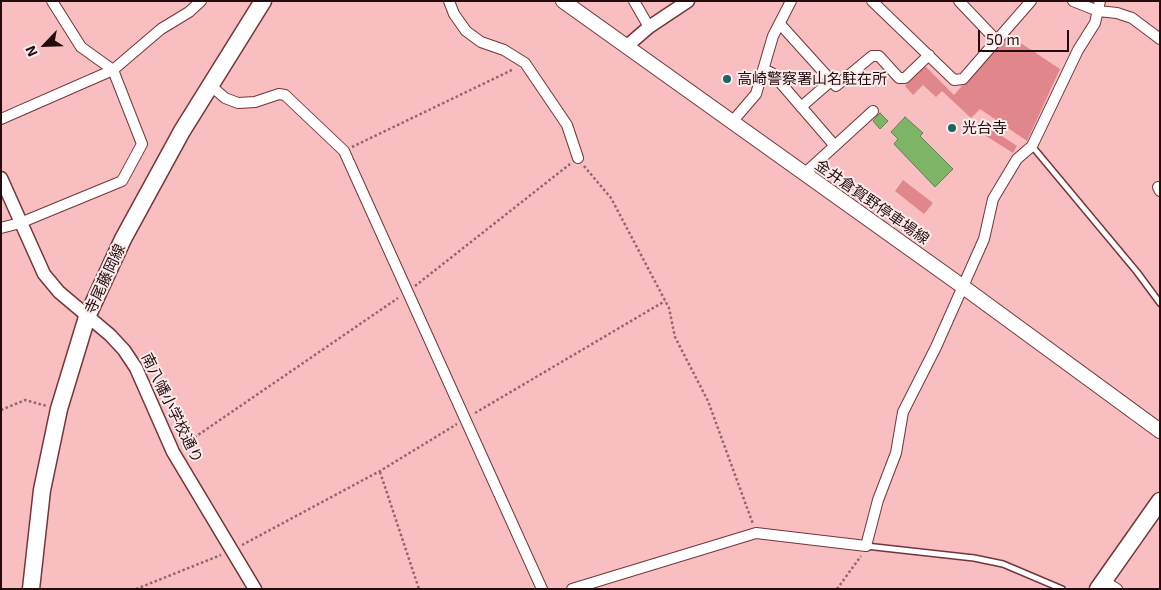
<!DOCTYPE html>
<meta charset="utf-8">
<style>
body{margin:0}
#map{position:relative;width:1161px;height:590px;overflow:hidden;background:#f9bec0;font-family:"Exo 2",sans-serif}
canvas{display:block}
.frame{position:absolute;inset:0;border:2px solid #240c0e;pointer-events:none}
.north{position:absolute;left:20px;top:20px;width:50px;height:50px;-webkit-text-stroke:4px #fcecec;paint-order:stroke;rotate:246deg;font-size:14px;font-weight:700;line-height:20px;text-align:center;color:#240c0e}
.north::after{content:'';display:block;margin:auto;width:18px;height:22px;background:#240c0e;clip-path:polygon(50% 0,100% 100%,50% 72%,0 100%)}
.scale{position:absolute;left:978px;top:30px;width:91px;height:22px;box-sizing:border-box;border:2px solid #240c0e;border-top:0;padding-left:6px;font-size:15px;line-height:18px;white-space:nowrap;color:#240c0e;-webkit-text-stroke:4px #fcecec;paint-order:stroke}
</style>
<div id="map">
<canvas width="1161" height="590"></canvas>
<div class="frame"></div>
<div class="north">N</div>
<div class="scale">50 m</div>
</div>
<script>
const g = document.querySelector('canvas').getContext('2d');
g.lineJoin = 'round';
function fill(path, color) { g.fillStyle = color; g.fill(path, 'evenodd'); }
const toPath = rows => new Path2D(rows.map(r => 'M' + r).join(''));
function stroke(path, color, width, dash) { g.strokeStyle = color; g.lineWidth = width; g.lineCap = dash ? 'butt' : 'round'; g.setLineDash(dash || []); g.stroke(path); }
function write(font, color, halo, rows, align = 'center') {
  g.font = font + ' "Exo 2","Noto Sans JP",sans-serif'; g.lineWidth = 4; g.setLineDash([]); g.textBaseline = 'middle'; g.strokeStyle = halo; g.fillStyle = color; for (const [text, x, y, turn = 0] of rows) {
    g.save(); g.translate(x, y); g.rotate((+turn || 0) * Math.PI / 180); g.textAlign = isNaN(turn) ? turn : align; if (halo) g.strokeText(text, 0, 0); g.fillText(text, 0, 0); g.restore();
  }
}
const green = toPath([
 [1007,34,1060,69,1027,141,980,109,971,118,942,91,936,97,923,85,913,95,905,86,925,66,954,95],
 [988,127,1017,146,1013,153,983,134],
 [903,180,933,203,924,214,895,191]
]);
const building = toPath([
 [880,113,888,121,880,129,873,121,880,113],
 [905,117,923,133,920,136,953,169,935,187,894,144,898,139,891,132,905,117]
]);
const path = toPath([
 [352,147,514,69],
 [584,166,611,198,669,308,675,337,708,401,753,524],
 [415,286,570,164],
 [1,410,25,400,47,406],
 [475,413,665,301],
 [182,446,398,298],
 [380,472,419,589],
 [242,545,380,471,457,424],
 [136,589,221,555],
 [837,589,861,556]
]);
const service = toPath([
 [1032,146,1137,272,1160,303],
 [866,546,974,558,1003,564,1062,589]
]);
const minor = toPath([
 [449,1,454,14,466,31,481,42,504,50,525,63,567,125,578,158],
 [634,1,649,27],
 [872,1,954,80,963,79,1031,1],
 [959,1,997,41],
 [1073,1,1098,11,1117,13,1132,18,1160,39],
 [780,24,836,86,872,56,879,56,899,78,905,78,929,55],
 [765,70,772,73,835,146],
 [210,85,225,98,238,103,255,102,279,94,285,95,344,151,542,589],
 [801,107,832,80],
 [1,119,113,70,161,29,189,12,201,1],
 [732,122,756,94,773,36,791,1],
 [804,174,873,111],
 [1158,187,1160,191],
 [1,228,20,223,122,181,142,144,113,70,81,47,52,1],
 [1104,581,1117,589],
 [572,589,756,533,866,546,878,500,896,453,903,412,936,347,984,239,993,199,1017,159,1032,146,1078,50,1095,23,1100,1]
]);
const tertiary = toPath([
 [627,46,649,27,688,1],
 [1,178,44,274,59,292,110,335,124,350,136,368,173,452,255,589]
]);
const secondary = toPath([
 [563,1,962,286,1160,431]
]);
const primary = toPath([
 [31,589,42,490,59,409,87,317,123,239,182,131,263,1],
 [1098,589,1160,501]
]);
const markers = [
 [727,79,5,"#186668"],
 [952,128,5,"#186668"]
];
const poiNames = [
 ["高崎警察署山名駐在所",737,79],
 ["光台寺",962,128]
];
const streetNames = [
 ["金井倉賀野停車場線",872,202,35],
 ["寺尾藤岡線",105,279,-65],
 ["南八幡小学校通り",172,408,64]
];
fill(green, '#e1868a');
fill(building, '#7db466');
stroke(building, '#5e8250', 1);
stroke(service, '#72363a', 8);
stroke(minor, '#72363a', 12);
stroke(tertiary, '#72363a', 15);
stroke(secondary, '#72363a', 16);
stroke(primary, '#72363a', 19);
stroke(path, '#906668', 2.5, [2.5, 2.5]);
stroke(service, '#fff', 5);
stroke(minor, '#fff', 10);
stroke(tertiary, '#fff', 12);
stroke(secondary, '#fff', 14);
stroke(primary, '#fff', 16);
for (const [x, y, r, color] of markers) { const dot = new Path2D(); dot.arc(x, y, r, 0, 2 * Math.PI); g.fillStyle = color; g.fill(dot); stroke(dot, '#fcecec', 2); }
write('15px', '#240c0e', '#fcecec', poiNames, 'left');
write('15px', '#240c0e', '#fcecec', streetNames);
</script>
